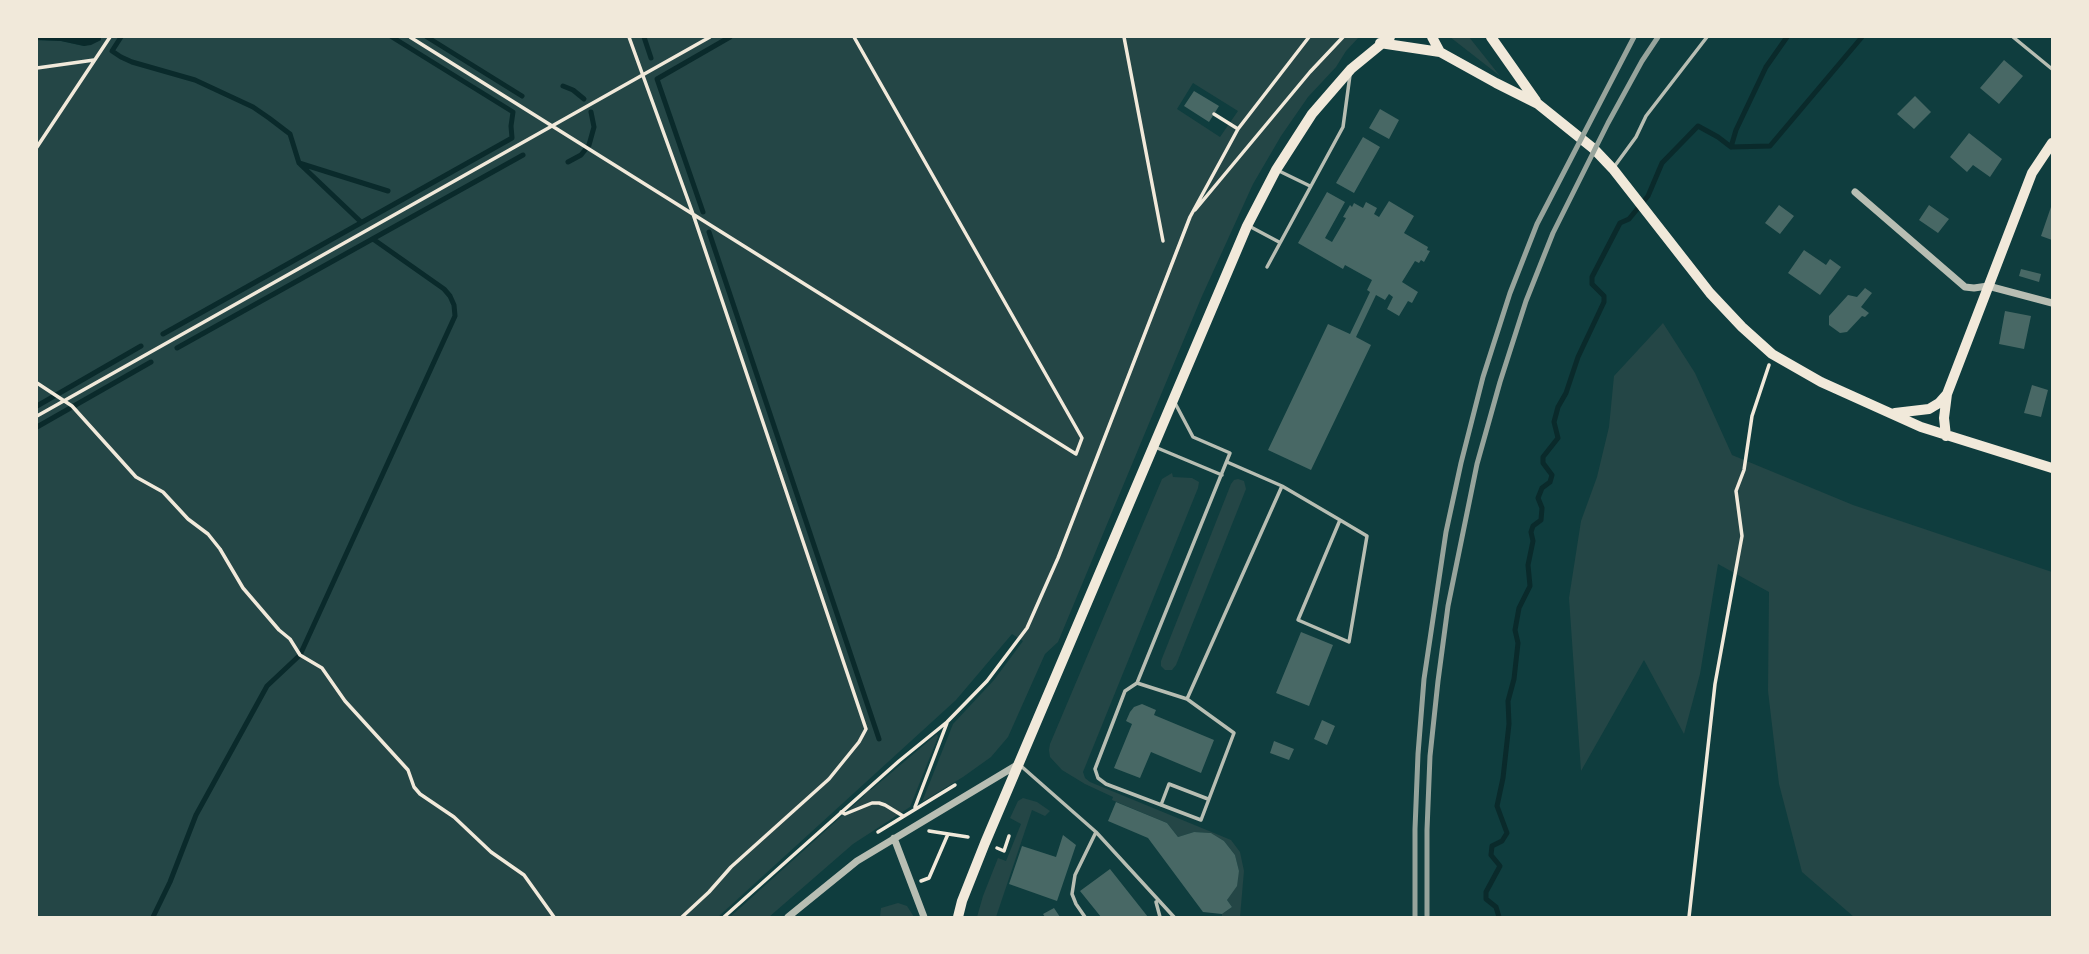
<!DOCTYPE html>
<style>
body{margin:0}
#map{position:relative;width:2089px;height:954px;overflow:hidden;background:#0f3d3e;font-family:Georgia,serif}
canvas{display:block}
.frame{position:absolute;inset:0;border:38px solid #f1e9da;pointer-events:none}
</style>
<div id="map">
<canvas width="2089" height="954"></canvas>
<div class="frame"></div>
</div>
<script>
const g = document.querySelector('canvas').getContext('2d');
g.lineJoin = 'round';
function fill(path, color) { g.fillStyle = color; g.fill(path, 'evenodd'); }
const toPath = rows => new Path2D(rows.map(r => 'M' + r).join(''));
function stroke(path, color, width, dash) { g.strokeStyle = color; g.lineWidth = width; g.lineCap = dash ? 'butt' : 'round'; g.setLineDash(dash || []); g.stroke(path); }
const green = toPath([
 [101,37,1359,37,1346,51,1336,67,1308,97,1281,136,1253,184,1202,296,1058,642,1045,654,1008,737,991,757,963,777,922,802,953,724,994,680,1023,641,1012,634,956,700,718,917,37,917,37,40,61,41,84,46,101,40],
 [1193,83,1238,111,1220,137,1177,109],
 [1450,37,1469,37,1500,76],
 [1663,323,1695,373,1732,455,1853,505,2052,572,2052,917,1854,917,1802,872,1779,784,1768,691,1769,592,1718,564,1700,674,1684,734,1644,660,1581,771,1569,598,1581,521,1597,477,1609,427,1614,376],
 [1172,473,1173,477,1192,478,1199,482,1198,488,1083,772,1085,778,1090,782,1231,840,1240,852,1244,871,1240,917,1222,917,1222,914,1232,907,1227,900,1239,871,1235,855,1224,841,1211,833,1194,832,1178,837,1167,823,1112,800,1113,797,1085,784,1062,770,1050,757,1049,750,1050,744,1162,479],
 [1238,479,1244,481,1246,489,1176,665,1172,670,1165,670,1161,666,1161,661,1231,484,1234,480],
 [937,734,938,737,910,807,853,844,769,917,730,917,864,796,866,791,872,789],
 [1023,798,1037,802,1050,811,1045,816,1032,810,996,917,977,917,983,896,998,858,1006,861,1021,824,1010,818,1018,801],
 [898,903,907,906,914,917,880,917,881,908]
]);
const water = toPath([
 [37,37,101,37,101,40,91,45,84,46,61,41,37,40]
]);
const stream = toPath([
 [121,37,112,51,121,57,132,62,195,80,253,107,269,118,290,134,299,163,388,191],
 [427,37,522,96],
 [644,37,651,58],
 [563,86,573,90,584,99],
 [1731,147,1770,146,1862,37],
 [568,162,581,155,589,145,594,127,591,112],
 [300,164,361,222],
 [703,212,657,79,730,37],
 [709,232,879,739],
 [163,334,512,138,511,126,513,112,392,37],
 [177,348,523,155],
 [37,406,141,346],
 [37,427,151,362],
 [153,917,170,882,196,815,267,686,300,655,455,316,454,305,450,296,444,289,373,239],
 [1499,917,1496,907,1486,899,1486,892,1500,866,1491,855,1492,846,1502,841,1507,833,1497,806,1503,778,1509,724,1508,701,1514,679,1518,643,1515,630,1519,608,1530,586,1528,565,1533,541,1531,532,1533,526,1541,520,1542,508,1538,498,1542,488,1550,482,1552,475,1543,463,1543,457,1558,438,1554,422,1558,407,1566,393,1578,357,1604,302,1604,296,1592,284,1592,277,1620,223,1629,219,1648,196,1662,163,1698,126,1718,137,1731,147,1736,130,1766,67,1787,37]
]);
const building = toPath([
 [2004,60,2023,76,1999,104,1980,88],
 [1194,91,1219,106,1209,122,1184,106],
 [1915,96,1931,112,1914,129,1897,114],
 [1380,109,1399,120,1389,139,1369,128],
 [1969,133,2002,159,1990,177,1973,165,1967,172,1950,157],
 [1363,137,1380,147,1354,193,1336,183],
 [1327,192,1345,202,1325,238,1332,242,1346,218,1343,217,1350,205,1352,207,1354,203,1363,208,1366,202,1377,208,1374,214,1379,217,1389,201,1414,216,1404,233,1428,247,1427,250,1430,251,1424,262,1421,260,1419,263,1415,261,1402,282,1418,292,1412,303,1408,301,1399,316,1387,309,1393,297,1389,294,1385,300,1376,295,1356,337,1371,345,1311,470,1268,450,1328,324,1350,334,1370,292,1367,290,1372,280,1345,265,1343,269,1298,243],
 [2052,204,2052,240,2041,236],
 [1779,205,1794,216,1780,234,1765,223],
 [1929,205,1949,219,1938,233,1919,220],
 [1804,250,1826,265,1830,259,1841,267,1820,295,1788,273],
 [2021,269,2041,274,2039,282,2019,276],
 [1865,288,1872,293,1861,307,1869,313,1865,317,1862,316,1847,332,1840,333,1829,325,1829,316,1848,295,1857,297],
 [2005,311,2031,316,2024,349,1999,344],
 [2032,385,2048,390,2041,417,2024,413],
 [1301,632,1333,645,1309,706,1276,693],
 [1142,704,1156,710,1154,715,1214,740,1201,773,1151,752,1140,778,1114,768,1132,724,1126,721,1130,712,1134,707],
 [1322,720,1335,726,1327,745,1314,739],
 [1274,741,1294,749,1289,760,1270,753],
 [1116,802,1167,823,1178,837,1194,832,1211,833,1224,841,1235,855,1239,871,1237,886,1227,900,1232,907,1222,914,1203,912,1148,838,1108,821],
 [1063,835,1076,845,1057,901,1009,884,1022,846,1056,857],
 [1110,869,1148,917,1101,917,1080,891],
 [1054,908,1060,917,1045,917,1043,914]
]);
const path = toPath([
 [410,37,1076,454,1082,438,854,37],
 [629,37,693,214,866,729,859,742,829,779,731,867,709,892,682,917],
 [1124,37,1163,241],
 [37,68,94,60],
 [1214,114,1238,129],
 [37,147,110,37],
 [1195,210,1310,72,1343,37],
 [37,383,72,406,136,477,163,492,188,519,208,534,220,549,243,588,279,630,290,639,300,655,322,668,345,701,408,770,414,787,420,794,454,817,491,852,524,875,554,917],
 [37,416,710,37],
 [915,807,947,723],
 [841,812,845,814,872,803,879,803,885,805,903,816],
 [929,831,968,837],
 [878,832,955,785],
 [997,848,1004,851,1009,836],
 [921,881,929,878,948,834],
 [724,917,899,761,947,722,987,681,1027,628,1058,558,1190,217,1238,129,1309,37],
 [1689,917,1715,684,1742,536,1736,491,1744,470,1752,416,1769,365]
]);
const service = toPath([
 [2013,37,2052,69],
 [1614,167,1636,137,1646,116,1707,37],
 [1277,170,1310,186],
 [1249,226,1279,242],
 [1267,267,1343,127,1350,75],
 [1155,447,1222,475],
 [1282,486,1340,520,1367,536,1349,642,1298,620,1340,520],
 [1137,683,1125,691,1095,769,1098,778,1106,784,1201,820,1234,733,1187,699,1137,683,1230,453,1193,437,1175,403],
 [1187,699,1282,486,1227,462],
 [1021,766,1096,832,1174,917],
 [1161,805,1169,784,1208,799],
 [1156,902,1160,917],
 [1085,917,1076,904,1072,894,1075,875,1096,832]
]);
const minor = toPath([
 [1855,192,1965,287,1974,288,1988,286,2052,303],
 [894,838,924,917],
 [788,917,857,861,1017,765]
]);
const secondary = toPath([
 [1432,37,1440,52,1496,83,1538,104,1594,149,1613,169,1710,293,1742,327,1772,354,1821,382,1921,427,2052,468],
 [1491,37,1536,101],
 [1380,43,1440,52],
 [1895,413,1929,409,1939,403,1947,394,2032,173,2052,143],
 [1946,436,1944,418,1947,394],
 [958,917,962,901,985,843,1247,226,1276,170,1312,114,1351,69,1390,37]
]);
const rail = toPath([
 [1415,917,1415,829,1418,754,1424,679,1446,532,1461,463,1483,377,1510,293,1537,224,1634,37],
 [1427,917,1427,830,1430,756,1438,681,1448,606,1477,464,1500,382,1526,301,1553,233,1608,123,1642,61,1658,37]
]);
fill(green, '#244646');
fill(water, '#0a2a2b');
stroke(stream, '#0a2a2b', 5);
fill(building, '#486865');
stroke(path, '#f1e9da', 3.5);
stroke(service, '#b8beb3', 3.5);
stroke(minor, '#b8beb3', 7);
stroke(secondary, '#f1e9da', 10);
stroke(rail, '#97a49c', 5);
</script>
